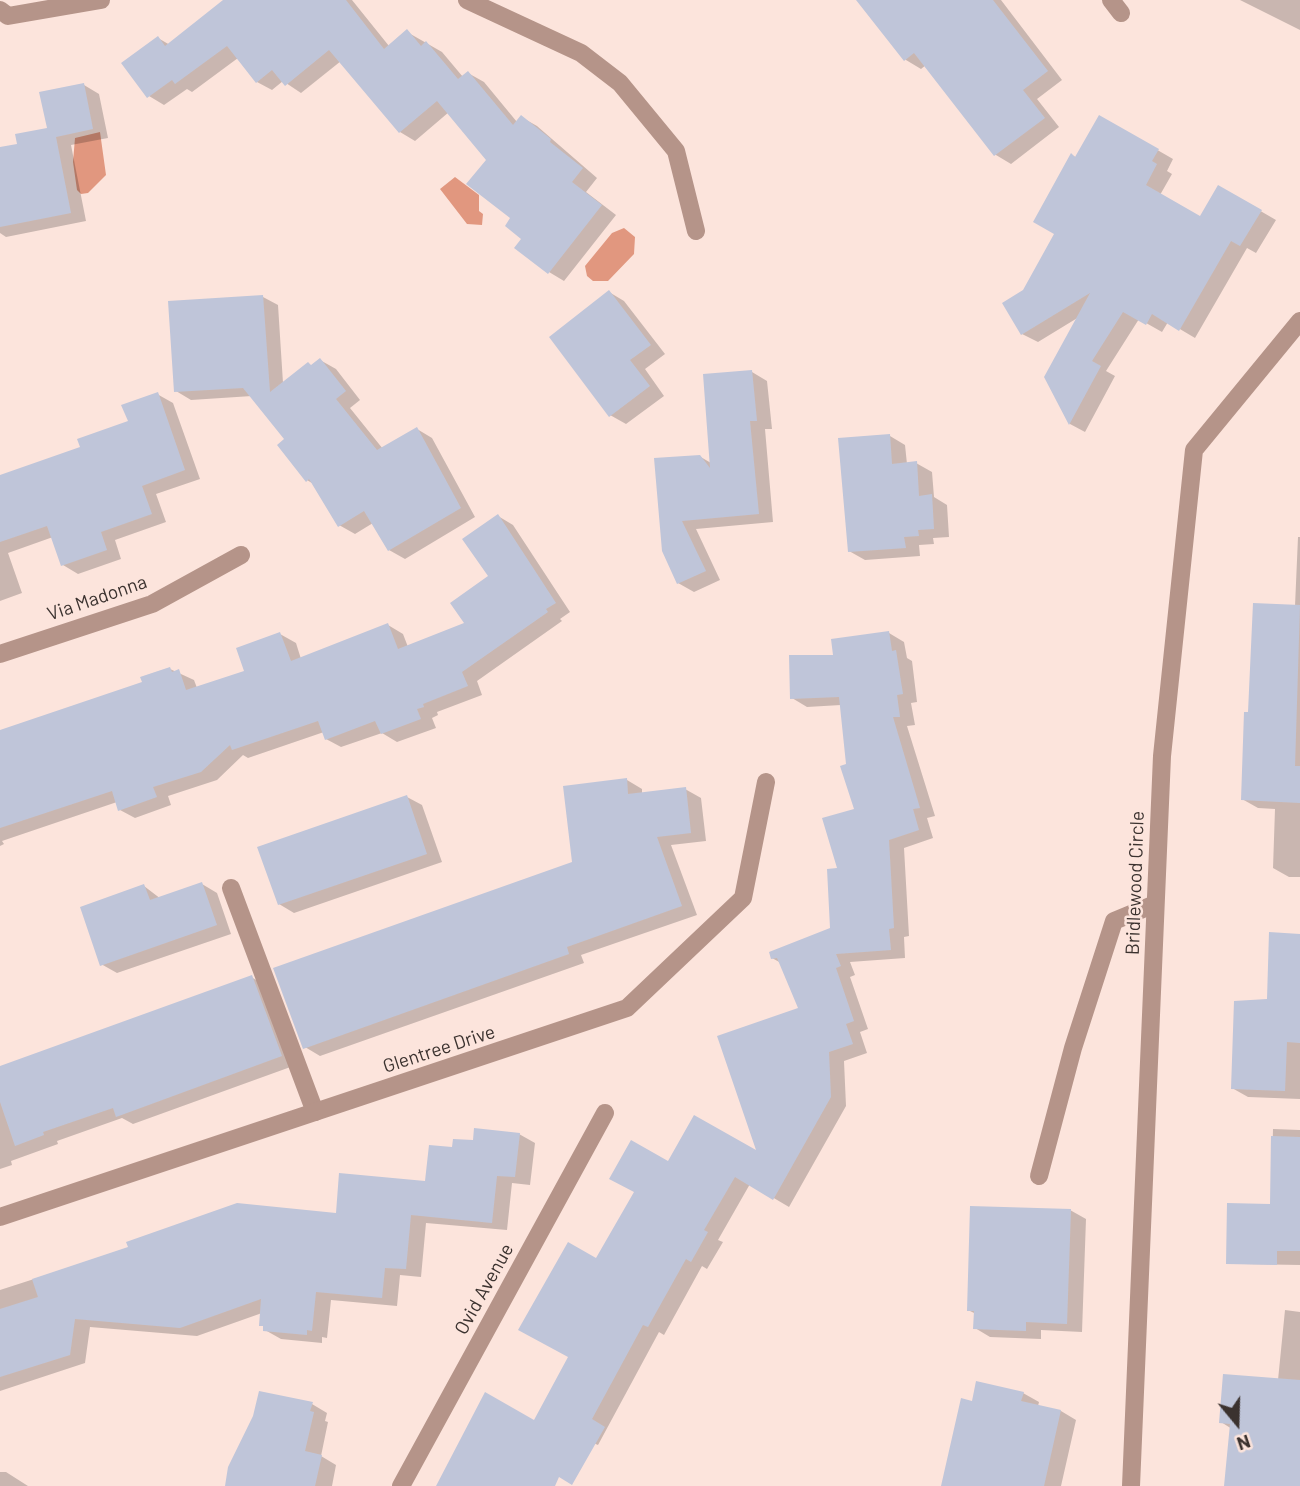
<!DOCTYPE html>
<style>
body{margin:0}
#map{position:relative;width:1300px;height:1486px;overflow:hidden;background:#fce4dc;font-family:Barlow,sans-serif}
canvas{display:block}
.north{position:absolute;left:1202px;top:1388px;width:70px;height:70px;-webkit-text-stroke:5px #fce4dc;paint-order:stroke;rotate:161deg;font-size:19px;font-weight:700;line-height:28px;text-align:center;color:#3b322f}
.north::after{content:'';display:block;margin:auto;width:24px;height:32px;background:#3b322f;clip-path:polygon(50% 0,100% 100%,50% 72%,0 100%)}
</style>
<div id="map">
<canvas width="1300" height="1486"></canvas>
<div class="north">N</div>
</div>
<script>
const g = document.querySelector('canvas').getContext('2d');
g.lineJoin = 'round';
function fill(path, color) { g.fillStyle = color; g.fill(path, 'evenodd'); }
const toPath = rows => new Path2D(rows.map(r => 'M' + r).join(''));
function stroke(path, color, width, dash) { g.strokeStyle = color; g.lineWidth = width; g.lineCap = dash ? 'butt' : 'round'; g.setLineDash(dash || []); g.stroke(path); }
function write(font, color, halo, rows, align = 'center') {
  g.font = font + ' Barlow,sans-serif'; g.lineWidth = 5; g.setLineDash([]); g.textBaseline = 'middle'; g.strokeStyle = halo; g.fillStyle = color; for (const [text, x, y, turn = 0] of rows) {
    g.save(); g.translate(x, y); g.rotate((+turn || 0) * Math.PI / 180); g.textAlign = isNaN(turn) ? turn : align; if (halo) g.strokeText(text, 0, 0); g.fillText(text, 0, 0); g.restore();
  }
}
const water = toPath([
 [100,132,106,175,88,193,81,194,77,190,73,162,75,138],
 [455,177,479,195,479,211,483,214,482,225,467,224,440,189],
 [624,228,635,237,634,254,608,281,593,281,587,276,585,266,612,233]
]);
const shadow = toPath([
 [229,0,352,0,389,46,407,32,442,52,463,77,468,73,484,82,517,122,521,117,537,126,597,178,586,192,616,215,564,281,549,272,524,238,488,160,449,112,415,141,400,132,341,61,301,93,283,81,272,90,257,82,238,58,192,92,187,89,164,105,149,96,158,38,170,45],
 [858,0,1001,0,1062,80,1037,99,1059,127,1011,164,996,155,926,65,921,69,906,60],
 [1240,0,1300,0,1300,30],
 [84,85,99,94,108,138,71,145,86,221,6,237,0,233,0,149,19,145,49,130],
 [1100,117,1173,159,1167,171,1172,174,1160,195,1201,219,1219,187,1276,220,1256,253,1247,248,1195,338,1168,322,1162,332,1139,319,1106,371,1115,376,1085,432,1070,424,1046,378,1079,317,1038,342,1022,334,1024,292,1057,233,1072,155,1077,158],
 [609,292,624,301,665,354,645,369,664,396,626,424,610,415],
 [263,297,278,305,283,383,320,360,336,369,360,400,350,408,383,449,417,429,432,438,475,517,405,559,389,550,373,523,355,534,339,525,315,485,307,480,286,440,252,396,191,400,176,391],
 [752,372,767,381,772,429,765,429,773,522,696,529,720,580,694,592,678,583,663,551,699,456,711,463],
 [157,394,173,403,200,479,156,494,166,522,115,540,121,559,78,574,63,565,53,537,8,553,22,593,0,601,0,476,83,448,130,422],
 [890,436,905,445,907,464,916,463,932,472,934,497,947,505,949,537,933,538,934,544,919,545,920,556,865,560,849,551],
 [498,516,513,525,570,612,560,619,562,621,477,681,482,695,437,712,438,715,432,718,436,728,397,742,382,733,341,747,326,739,324,732,248,758,243,755,217,780,168,796,171,805,135,818,120,810,117,802,2,841,4,844,0,846,0,732,144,683,170,669,194,680,197,688,246,672,280,634,296,643,301,659,388,625,403,634,408,647,466,624,490,577],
 [1298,537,1300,537,1300,877,1289,877,1273,868,1275,809,1258,808,1242,799,1250,714,1295,606],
 [889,633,904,642,907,658,912,661,917,702,911,703,915,725,907,726,935,816,927,818,933,838,904,848,909,936,904,937,905,958,850,962,855,975,850,977,868,1029,860,1032,867,1053,844,1061,846,1106,789,1207,750,1184,718,1240,723,1242,707,1269,702,1266,664,1335,659,1332,598,1445,553,1426,597,1260,669,1164,759,1154,800,1009,781,963,772,958,832,929,840,870,856,810,841,705,807,707,792,698,835,656],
 [627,780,642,789,642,794,685,789,701,798,706,841,671,845,697,915,581,955,584,963,320,1056,305,1047,574,863],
 [407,797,422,805,442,862,294,913,279,904],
 [202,884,217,893,231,934,117,973,101,964,144,886,161,899],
 [1300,935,1300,1099,1248,1097,1232,1088],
 [251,977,267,986,296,1065,133,1124,122,1118,57,1141,58,1144,11,1161,12,1165,0,1169,0,1067],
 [1273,1129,1300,1130,1300,1265,1243,1264,1271,1205],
 [519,1134,535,1143,530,1185,512,1183,507,1230,426,1223,421,1277,400,1275,397,1306,331,1300,327,1338,322,1337,322,1343,281,1339,265,1330,262,1313,197,1336,90,1327,85,1363,0,1391,0,1290,130,1248,338,1214,427,1183,454,1149],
 [1070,1210,1086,1219,1082,1332,1041,1330,1041,1339,990,1337,975,1328,976,1314,968,1310],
 [1285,1310,1300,1312,1300,1486,1226,1486,1232,1429,1221,1422,1278,1380],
 [1023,1393,1039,1402,1038,1406,1061,1411,1076,1420,1061,1486,942,1486,973,1403],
 [312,1404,327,1413,325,1421,328,1422,321,1456,336,1465,332,1486,226,1486],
 [0,1472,6,1472,28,1486,0,1486]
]);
const building = toPath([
 [223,0,346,0,384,49,407,29,421,46,426,41,458,79,468,71,513,125,521,115,551,139,550,142,583,168,572,182,602,205,548,274,514,248,521,239,505,226,510,218,466,184,486,160,437,101,399,133,329,50,285,86,272,70,256,83,227,46,175,84,172,80,147,98,121,63,158,36,165,46],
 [856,0,993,0,1048,71,1023,90,1045,118,994,156,914,53,904,61],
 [84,83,93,129,56,137,71,213,0,227,0,147,17,144,15,134,47,128,39,92],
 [1099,115,1159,149,1152,161,1157,164,1146,185,1200,216,1218,185,1262,210,1240,246,1231,241,1179,331,1152,314,1146,325,1123,312,1092,361,1101,366,1069,425,1044,377,1090,293,1021,335,1002,303,1023,290,1054,234,1033,222,1071,153,1075,157],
 [609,290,651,345,630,360,650,386,609,417,549,337],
 [263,295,270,392,308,362,311,365,320,358,346,391,336,399,377,450,417,427,461,508,388,551,364,511,338,527,309,479,306,482,277,445,284,439,243,388,174,392,168,301],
 [752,370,757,421,750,421,759,514,682,521,706,571,677,584,662,551,654,458,700,455,710,468,703,374],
 [158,392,185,470,142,486,152,514,101,532,107,550,61,566,47,526,0,542,0,475,80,447,77,439,128,421,121,405],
 [890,434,892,464,917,461,919,496,932,494,934,529,918,530,919,536,904,537,906,548,848,552,838,438],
 [498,514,556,603,546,609,548,612,462,672,468,686,423,704,424,707,417,709,421,719,381,734,375,721,325,740,318,721,232,750,230,745,201,772,153,787,157,797,118,811,112,791,0,828,0,730,142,682,140,677,170,667,172,672,179,669,186,690,244,671,236,648,280,632,291,661,388,623,398,649,464,623,450,603,488,576,462,539],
 [1253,603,1300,605,1295,766,1300,766,1300,803,1241,800,1244,712,1248,712],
 [889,631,892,651,896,650,903,694,897,695,900,717,893,717,920,808,913,809,919,830,889,840,894,928,889,929,891,950,836,954,841,966,836,968,854,1021,846,1024,853,1044,829,1052,831,1097,773,1200,735,1177,704,1230,708,1232,691,1262,686,1259,648,1327,643,1325,592,1419,605,1427,572,1485,559,1477,555,1486,436,1486,485,1392,534,1420,568,1357,518,1330,568,1242,596,1258,634,1192,609,1179,631,1140,668,1161,694,1115,756,1150,717,1036,798,1008,777,958,771,959,769,952,830,928,827,869,837,868,822,818,854,809,840,766,846,764,839,697,790,699,789,655,833,655,831,639],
 [627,778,628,794,686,787,691,833,657,837,682,906,567,947,569,954,303,1049,273,968,572,862,563,786],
 [407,795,427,854,278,905,257,847],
 [202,882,217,925,100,966,80,907,144,884,150,900],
 [1269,932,1300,934,1300,1043,1287,1042,1285,1091,1231,1089,1234,1001,1267,999],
 [252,975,282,1056,116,1117,113,1108,43,1132,44,1135,15,1146,0,1102,0,1066],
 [474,1128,520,1133,515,1177,497,1176,492,1223,411,1215,406,1269,385,1268,382,1298,316,1292,312,1331,307,1330,307,1335,263,1331,263,1326,259,1326,261,1299,180,1328,75,1319,70,1355,0,1377,0,1309,38,1297,32,1279,128,1247,126,1242,237,1203,336,1213,339,1173,425,1181,429,1145,452,1147,453,1139,473,1140],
 [1271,1136,1300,1137,1300,1251,1277,1251,1277,1265,1226,1264,1227,1203,1270,1204],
 [970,1206,1071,1209,1067,1324,1026,1322,1026,1331,973,1329,974,1311,967,1311],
 [1223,1374,1300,1380,1300,1486,1224,1486,1230,1424,1219,1423],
 [976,1381,1024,1392,1021,1401,1061,1410,1044,1486,941,1486,961,1398,972,1401],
 [259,1391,313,1402,310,1411,314,1412,305,1451,322,1455,315,1486,225,1486,228,1467,253,1416]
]);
const lane = toPath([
 [231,888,315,1112],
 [1039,1176,1073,1048,1114,921,1155,904]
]);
const street = toPath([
 [467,0,581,53,620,83,676,151,696,231],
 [1111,0,1121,13],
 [0,10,8,16,101,0],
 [0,654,152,604,241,555],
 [0,1217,627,1008,743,898,766,782],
 [401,1486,605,1113],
 [1131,1486,1162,756,1194,450,1300,321]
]);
const streetNames = [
 ["Via Madonna",97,598,-19],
 ["Bridlewood Circle",1135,883,-88],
 ["Glentree Drive",439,1049,-18],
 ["Ovid Avenue",484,1289,-61]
];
fill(water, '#e1977f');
fill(shadow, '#0003');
fill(building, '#bfc5d9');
stroke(lane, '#b59489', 18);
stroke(street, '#b59489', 18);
write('19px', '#3b322f', '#fce4dc', streetNames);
</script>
